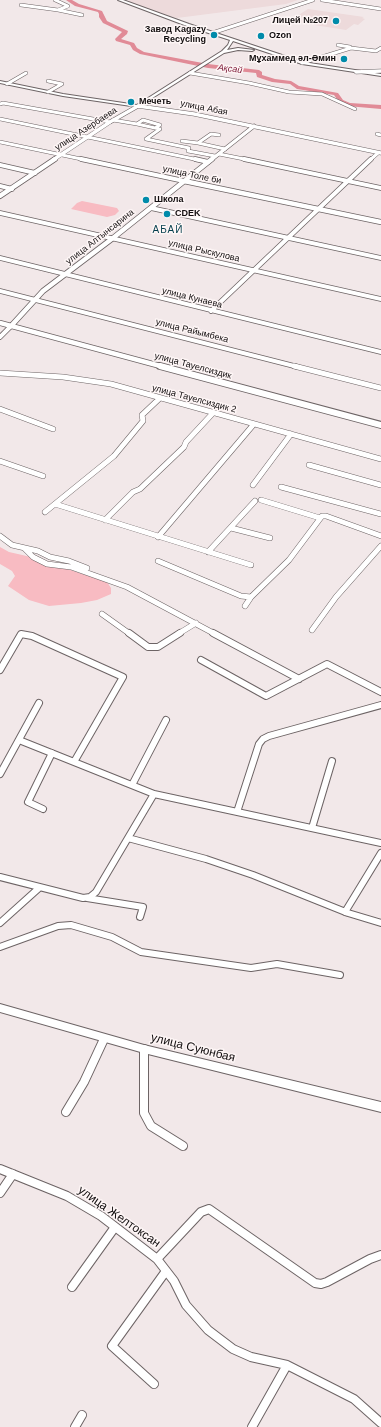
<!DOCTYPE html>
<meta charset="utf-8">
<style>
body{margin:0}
canvas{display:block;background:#f2e8e9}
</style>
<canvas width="381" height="1427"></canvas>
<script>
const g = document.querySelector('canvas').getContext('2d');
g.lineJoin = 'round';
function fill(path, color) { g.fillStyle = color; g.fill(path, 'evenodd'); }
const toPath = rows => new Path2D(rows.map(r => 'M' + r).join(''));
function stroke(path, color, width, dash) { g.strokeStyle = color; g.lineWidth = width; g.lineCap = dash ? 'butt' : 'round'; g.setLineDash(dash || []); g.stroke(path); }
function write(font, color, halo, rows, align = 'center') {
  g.font = font + ' Helvetica,sans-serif'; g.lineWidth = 3; g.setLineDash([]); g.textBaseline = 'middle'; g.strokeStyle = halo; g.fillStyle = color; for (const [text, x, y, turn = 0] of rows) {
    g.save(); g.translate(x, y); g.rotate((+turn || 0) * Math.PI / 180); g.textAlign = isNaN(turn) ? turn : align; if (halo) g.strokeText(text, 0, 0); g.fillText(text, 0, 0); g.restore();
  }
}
const built = toPath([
 [130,0,298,0,286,4,177,18,152,11,128,1],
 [308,9,364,17,362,18,365,19,358,25,354,24,346,30,289,21]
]);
const green = toPath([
 [82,201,117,208,119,211,115,215,107,217,71,209,77,203],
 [0,547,9,552,31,557,107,582,111,588,111,594,97,600,81,603,49,606,29,600,8,586,15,576,12,571,0,564]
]);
const river = toPath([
 [66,0,72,0,79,4,102,11,107,21,128,31,127,34,121,39,134,43,137,48,144,52,208,64,259,70,262,72,262,75,275,79,291,81,299,86,338,93,343,100,350,103,381,105,381,109,347,106,339,102,334,95,297,89,290,84,272,82,257,77,256,73,208,68,140,54,133,50,130,45,116,41,115,39,122,32,103,23,99,17,99,14,98,12,75,6,66,0]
]);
const minorFar4 = toPath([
 [55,0,68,6,58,10,82,15],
 [322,0,381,9],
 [21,5,58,10],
 [212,33,313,0],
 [338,45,350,47],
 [302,63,351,48,376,51,381,48],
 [190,73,249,83,289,92,322,94,355,109],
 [48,81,62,84,48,92],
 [7,84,26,73],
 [0,104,3,103,110,122],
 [0,119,199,160],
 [113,120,137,124],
 [143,120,160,125,155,128,137,124,143,120],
 [155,128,160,129,146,139,189,148,188,151,215,156],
 [377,134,381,135],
 [182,141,198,143,211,134,219,135],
 [0,142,86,160],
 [198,143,225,149],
 [219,154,249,160],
 [370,160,378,153]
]);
const minorFar3 = toPath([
 [81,159,184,181],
 [195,159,208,162],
 [244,159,381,188],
 [0,165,35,173],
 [0,186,12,189],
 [151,208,381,258],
 [0,213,381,299],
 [0,258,381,352],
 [0,291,298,367],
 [211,311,371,159],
 [0,337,11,326]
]);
const minorFar2 = toPath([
 [294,366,381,388],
 [0,373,63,377,111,384,381,459],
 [0,409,53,429],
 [0,461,43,476],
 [309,465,381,485],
 [253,485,291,434],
 [281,487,381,514],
 [261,500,320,518],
 [55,504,251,565],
 [45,512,114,456,143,421,142,415,160,398],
 [105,520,133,492,140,489,184,447,186,442,213,413],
 [231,528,270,538],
 [0,536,12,545,38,551,50,557,69,561,87,568],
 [158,537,254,424],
 [24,548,33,557,47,564,71,567,127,587,215,634],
 [208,552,255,501],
 [158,561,241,596,251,597],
 [245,606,251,597,289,560,322,516,326,516,381,536],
 [102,614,130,634],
 [312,630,336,597,381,546],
 [178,634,196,623]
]);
const minorFar1 = toPath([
 [129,633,148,647,158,647,180,633],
 [213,633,299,679],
 [201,660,266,696,327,664,381,692],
 [0,670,21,634,32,636,123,677,74,762],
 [19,740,154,794,381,843],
 [0,774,39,703],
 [132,785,166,720],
 [43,809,28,802,52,753],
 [237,812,259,744,263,739,269,736,381,705],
 [312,828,332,761],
 [128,838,206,859,253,875,348,913,381,923],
 [0,877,83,898,90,897,96,892,154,794],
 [87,898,143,907,140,917],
 [345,912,381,853],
 [0,923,39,888],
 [0,947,58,926,71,925,112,937,141,952,251,968,277,964,340,975]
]);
const minor = toPath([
 [144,1049,144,1113,151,1126,183,1146],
 [66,1112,84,1082,104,1039],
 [0,1169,67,1196,101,1216,157,1259,174,1281,186,1305,208,1330,233,1349,251,1357,287,1365,354,1399,381,1423],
 [0,1193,13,1174],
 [157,1259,201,1212,209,1209,315,1283,321,1284,327,1282,370,1259,381,1255],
 [72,1287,115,1227],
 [154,1384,112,1346,166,1271],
 [75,1427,82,1415],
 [252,1427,287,1365]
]);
const tertiaryFar2 = toPath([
 [356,72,381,71],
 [53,160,110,122,138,106,194,114,381,153],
 [211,160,254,126]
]);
const tertiaryFar1 = toPath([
 [184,181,381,222],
 [0,196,55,159],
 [0,323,164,367],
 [11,326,43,291,113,238,212,159]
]);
const tertiary = toPath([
 [160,366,381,425]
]);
const secondary = toPath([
 [118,0,123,0,189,24,303,62,381,74,381,76,302,64,233,41,227,50,238,48,254,50,252,51,238,50,224,53,138,107,63,96,0,83,0,81,63,94,137,105,222,51,228,45,230,40,187,26,118,0],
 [0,1004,144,1045,381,1102,381,1112,144,1053,0,1012,0,1004]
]);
const markers = [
 [336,21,4,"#008baa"],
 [214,35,4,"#008baa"],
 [261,36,4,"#008baa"],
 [344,59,4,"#008baa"],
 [131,102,4,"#008baa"],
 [146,200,4,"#008baa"],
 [167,214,4,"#008baa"]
];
const farPoinames = [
 ["Лицей №207",328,21,"right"],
 ["Завод Kagazy",206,30,"right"],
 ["Recycling",206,40,"right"],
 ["Ozon",269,36],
 ["Мұхаммед әл-Әмин",336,59,"right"],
 ["Мечеть",139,102],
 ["Школа",154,200],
 ["CDEK",175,214]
];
const farWaternames = [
 ["Ақсай",230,69,7]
];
const farStreetnames = [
 ["улица Абая",204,108,11],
 ["улица Азербаева",86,129,-33],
 ["улица Толе би",192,175,12],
 ["улица Алтынсарина",100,237,-38],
 ["улица Рыскулова",204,251,13],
 ["улица Кунаева",192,298,14],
 ["улица Райымбека",192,331,14],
 ["улица Тауелсиздик",193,366,15],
 ["улица Тауелсиздик 2",194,399,15]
];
const farQuarternames = [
 ["АБАЙ",168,230]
];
const nearStreetnames = [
 ["улица Суюнбая",193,1048,14],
 ["улица Желтоксан",119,1217,35]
];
fill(built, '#eddadb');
fill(green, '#f8bbc2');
fill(river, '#e18b97');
stroke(minorFar4, '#6d6465', 4);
stroke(minorFar3, '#6d6465', 5.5);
stroke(minorFar2, '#6d6465', 6);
stroke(minorFar1, '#6d6465', 8);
stroke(minor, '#6d6465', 10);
stroke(tertiaryFar2, '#6d6465', 4.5);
stroke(tertiaryFar1, '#6d6465', 6);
stroke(tertiary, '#6d6465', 8);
stroke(secondary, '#6d6465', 2);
stroke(minorFar4, '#fff', 3);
stroke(minorFar3, '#fff', 4);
stroke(minorFar2, '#fff', 5);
stroke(minorFar1, '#fff', 6);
stroke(minor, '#fff', 8);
stroke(tertiaryFar2, '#fff', 3.5);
stroke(tertiaryFar1, '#fff', 4.5);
stroke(tertiary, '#fff', 6);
fill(secondary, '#fff');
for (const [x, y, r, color] of markers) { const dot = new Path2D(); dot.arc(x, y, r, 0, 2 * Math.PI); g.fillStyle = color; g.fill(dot); stroke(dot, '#fef6f6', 1.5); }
write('bold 9px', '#120e0f', '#fef6f6', farPoinames, 'left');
write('italic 9px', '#77102f', '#fef6f6', farWaternames);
write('9px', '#120e0f', '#fef6f6', farStreetnames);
g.letterSpacing = '1px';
write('10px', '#033e4c', '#fef6f6', farQuarternames);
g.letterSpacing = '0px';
write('12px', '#120e0f', '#fef6f6', nearStreetnames);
</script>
